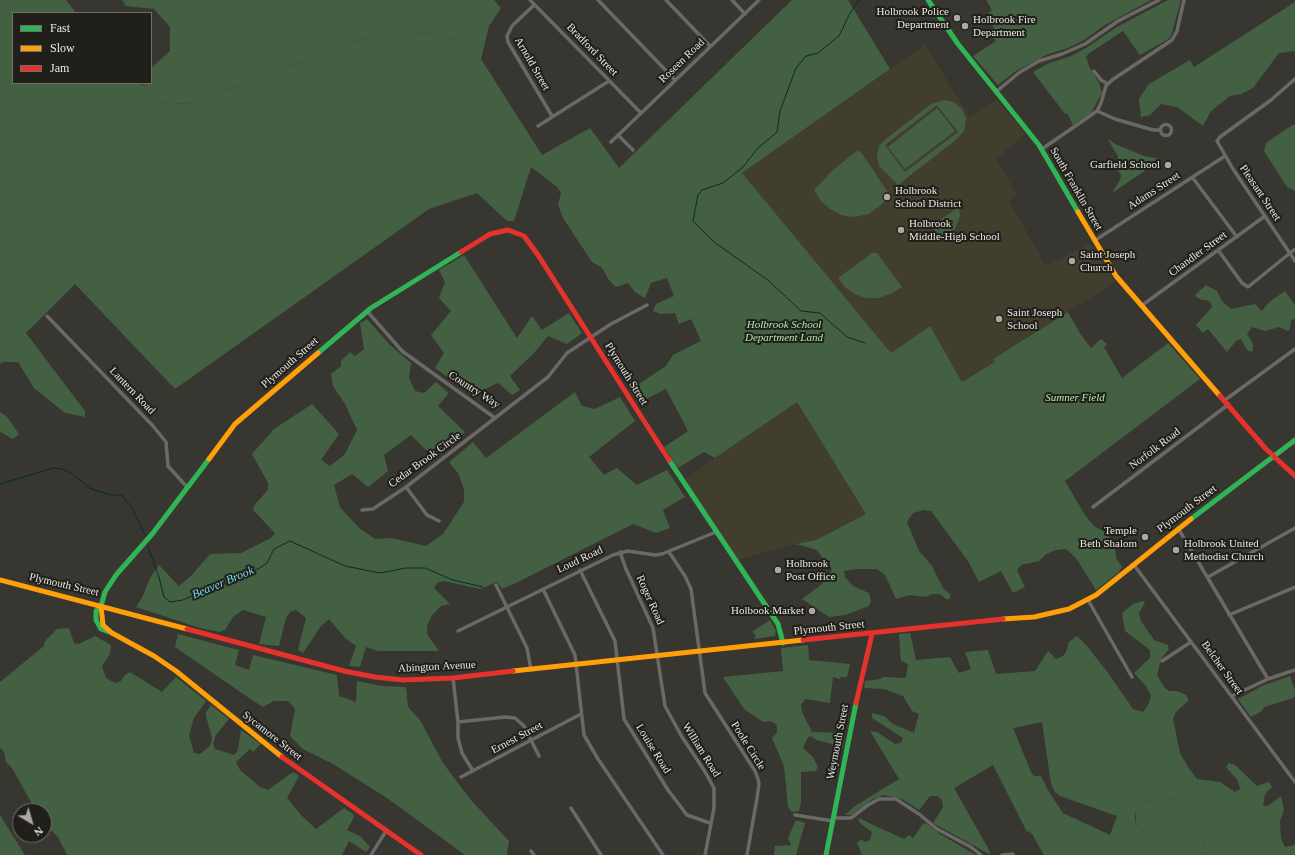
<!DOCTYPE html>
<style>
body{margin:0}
#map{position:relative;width:1295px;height:855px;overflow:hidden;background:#373630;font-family:Georgia,serif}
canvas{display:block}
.legend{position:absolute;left:12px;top:12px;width:140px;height:72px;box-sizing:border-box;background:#201f1a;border:1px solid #706f69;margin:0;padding:5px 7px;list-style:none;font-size:12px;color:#e9e7e0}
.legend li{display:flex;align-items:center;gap:8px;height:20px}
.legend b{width:20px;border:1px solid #706f69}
.north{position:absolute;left:12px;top:803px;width:40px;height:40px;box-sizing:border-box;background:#201f1a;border:1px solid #706f69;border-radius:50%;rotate:142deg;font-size:11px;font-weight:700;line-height:16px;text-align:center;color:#e9e7e0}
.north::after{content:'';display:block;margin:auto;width:14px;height:18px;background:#aba9a2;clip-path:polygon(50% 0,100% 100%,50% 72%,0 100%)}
</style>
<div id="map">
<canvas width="1295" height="855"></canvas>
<ul class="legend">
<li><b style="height:5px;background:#30b455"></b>Fast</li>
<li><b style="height:5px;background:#ff9f0a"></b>Slow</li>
<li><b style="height:5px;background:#e5322d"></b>Jam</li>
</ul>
<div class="north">N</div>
</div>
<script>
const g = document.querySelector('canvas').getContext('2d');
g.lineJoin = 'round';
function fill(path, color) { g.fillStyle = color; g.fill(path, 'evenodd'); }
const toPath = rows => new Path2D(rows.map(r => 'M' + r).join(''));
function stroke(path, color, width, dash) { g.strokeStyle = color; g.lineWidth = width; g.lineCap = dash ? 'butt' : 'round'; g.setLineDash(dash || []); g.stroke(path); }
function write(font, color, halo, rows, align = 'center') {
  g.font = font + ' Georgia,serif'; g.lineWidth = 4; g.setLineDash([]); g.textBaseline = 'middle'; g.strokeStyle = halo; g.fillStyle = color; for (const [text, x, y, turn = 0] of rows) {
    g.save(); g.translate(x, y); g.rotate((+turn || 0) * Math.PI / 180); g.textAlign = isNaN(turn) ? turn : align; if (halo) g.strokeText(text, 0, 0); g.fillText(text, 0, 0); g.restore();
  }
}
const built = toPath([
 [925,45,970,117,996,99,1026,134,996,159,1017,194,1009,201,1046,266,1090,244,1115,282,993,359,995,362,962,382,930,326,891,353,742,173],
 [797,402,866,514,816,540,783,547,739,560,685,479]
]);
const green = toPath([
 [154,0,486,0,492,12,483,25,456,39,416,32,381,32,190,104,156,102,143,85,145,83,151,83,151,68,170,51,170,27,154,9],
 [944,100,954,102,962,109,966,118,964,131,957,139,898,185,879,166,877,156,879,146,886,139,931,104],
 [937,105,958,132,905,172,885,145],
 [937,108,955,131,905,169,888,147],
 [857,151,861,152,891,197,869,214,853,217,841,215,830,209,821,201,814,190,834,169],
 [959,207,960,216,955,229,945,236,934,236,933,233,940,220],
 [872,253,877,253,902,287,892,293,879,298,866,298,854,294,845,287,838,278],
 [1068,312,1081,335,1091,348,1101,339,1107,344,1104,347,1122,378,1168,343,1200,379,1065,481,993,359],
 [770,620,776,631,775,636,754,639,756,636,753,632,750,633],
 [1290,676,1295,690,1295,697,1290,699,1264,707,1262,711,1251,717,1238,699,1262,686],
 [1166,798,1176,799,1184,806,1189,819,1198,826,1203,836,1204,852,1202,855,1175,855,1171,847,1136,825,1136,810,1140,805,1148,801]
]);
const forest = toPath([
 [0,0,66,0,76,13,13,13,13,83,133,83,143,85,156,102,190,104,381,32,416,32,456,39,483,25,492,12,486,0,494,0,501,8,489,26,481,59,542,155,590,128,619,168,792,0,848,0,890,69,742,173,891,353,930,326,962,382,995,362,1085,515,1095,527,1104,531,1110,538,1115,549,1116,558,1122,567,1119,572,1096,590,1076,558,1066,549,1056,550,1046,554,1039,561,1021,565,1017,570,1025,587,1013,593,1001,571,979,582,968,561,931,511,924,510,913,513,907,522,919,551,932,566,943,588,950,594,950,599,946,599,940,594,932,594,926,597,910,595,896,599,885,575,877,569,858,569,844,571,845,577,853,586,869,593,871,601,869,606,845,615,829,617,802,599,822,584,832,570,829,563,823,559,817,550,796,544,816,540,866,514,797,402,715,458,704,452,678,468,664,447,688,431,666,389,638,403,630,390,666,366,673,355,701,341,691,319,679,324,675,313,661,314,653,311,656,304,674,296,667,278,651,283,645,298,635,292,628,283,616,287,609,280,602,268,592,262,563,218,558,205,561,193,557,187,531,167,514,221,507,221,477,193,429,209,175,389,75,284,26,333,85,411,85,417,65,413,34,388,18,362,3,362,0,364],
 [122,0,154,0,154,9,126,6],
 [986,0,1151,0,1105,25,1084,40,1068,48,1046,55,1016,71,998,85,973,56,996,41,989,32,994,28,986,16,992,10],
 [1168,0,1181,0,1171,36,1167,40,1140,55,1123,31,1088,54,1086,57,1089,66,1099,83,1102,93,1091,113,1073,125,1067,113,1065,114,1033,72,1047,64,1071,56,1086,48,1117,27],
 [1295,2,1295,51,1279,53,1253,88,1241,94,1230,96,1211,111,1203,126,1177,107,1161,104,1150,115,1141,117,1139,99,1149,84,1190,60,1194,67],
 [1292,125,1295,125,1295,191,1287,187,1264,151,1266,143],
 [1107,138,1115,144,1144,156,1162,159,1112,193,1120,180,1121,175,1115,166,1118,161,1118,156],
 [464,255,517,338,532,316,542,330,569,313,582,333,567,344,548,336,534,353,510,376,520,390,512,395,498,383,472,395,435,368,444,353,431,335,451,311,439,298,445,282,439,270],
 [1206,285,1217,291,1222,301,1231,309,1255,304,1262,311,1269,302,1285,291,1295,305,1295,319,1291,320,1290,329,1288,331,1279,327,1265,331,1252,327,1247,334,1253,344,1253,350,1251,352,1247,350,1241,339,1236,341,1227,352,1208,329,1203,333,1196,325,1212,307,1211,303,1207,300,1202,300,1195,296,1196,294],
 [367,319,389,344,411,363,409,378,415,391,424,393,436,382,449,393,438,406,465,432,433,457,411,435,384,455,388,471,368,487,352,474,334,485,340,507,359,528,375,539,391,538,426,546,443,534,464,502,464,489,458,473,449,462,473,442,486,458,575,392,582,406,595,409,620,397,635,421,589,457,604,475,617,468,637,485,667,470,685,497,663,510,670,528,656,533,633,524,516,583,502,589,497,582,480,589,444,581,437,583,434,588,450,604,441,606,432,615,427,626,427,634,439,651,378,651,366,647,360,667,349,666,356,646,345,638,329,619,321,626,303,653,298,650,306,618,296,610,291,611,286,618,279,646,259,644,266,617,243,610,233,617,225,630,220,632,200,628,136,607,143,596,150,578,159,565,179,586,191,576,210,554,241,553,271,538,275,533,253,510,255,504,268,490,268,483,252,454,274,429,312,404,339,434,321,460,330,466,345,454,357,430,345,404,333,386,331,374,341,366,341,361,350,352,355,356,364,349,360,323],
 [0,412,7,417,19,434,13,439,0,432],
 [1143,601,1145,603,1139,613,1141,621,1154,640,1168,645,1169,649,1161,659,1157,675,1164,687,1169,691,1177,691,1186,695,1189,700,1176,712,1173,719,1180,753,1188,767,1197,779,1220,782,1235,792,1240,789,1238,781,1226,767,1229,763,1235,765,1257,786,1269,782,1272,787,1265,794,1263,806,1268,806,1281,796,1284,810,1280,821,1281,838,1285,847,1295,845,1295,855,1202,855,1204,852,1203,836,1198,826,1189,819,1184,806,1176,799,1166,798,1148,801,1140,805,1136,810,1135,819,1136,825,1145,831,1161,837,1171,847,1175,855,1044,855,1032,834,1029,831,1027,832,993,765,954,788,988,848,990,853,989,854,933,823,943,807,942,800,937,796,930,796,919,810,902,799,884,795,873,799,851,815,845,815,855,806,899,779,870,731,877,732,895,744,901,743,903,738,872,718,872,713,884,716,893,724,914,733,919,714,912,711,903,696,884,689,864,688,865,681,880,679,883,677,904,678,906,677,908,664,901,661,899,634,910,633,916,660,950,657,959,673,971,669,965,652,988,650,996,674,1035,671,1048,651,1056,659,1063,656,1066,652,1069,642,1077,636,1087,646,1108,673,1133,709,1143,712,1148,705,1151,696,1146,686,1134,673,1150,658,1150,650,1125,631,1122,613,1133,604],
 [1042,722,1051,784,1055,792,1060,796,1117,816,1110,835,1063,813,1049,792,1041,776,1034,776,1031,772,1013,728],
 [69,628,74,643,79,644,95,636,111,645,110,654,102,666,106,678,115,683,121,681,125,675,130,672,162,692,176,677,206,701,194,718,189,735,194,753,200,754,210,746,212,738,206,716,206,712,211,705,229,719,216,735,213,744,215,749,234,755,238,750,241,730,261,744,253,752,250,749,236,762,240,770,260,787,268,790,293,772,299,776,287,798,301,815,316,829,344,808,353,814,354,817,347,830,360,836,370,847,366,852,349,841,342,855,67,855,58,837,44,823,44,811,36,811,12,768,6,762,4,752,0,748,0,682,44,646,45,641,57,629],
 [178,634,239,650,235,665,249,670,253,655,337,675,339,696,356,702,357,681,382,686,406,687,408,707,420,720,443,763,470,799,509,841,507,855,465,855,387,798,333,764,303,749,290,736,295,709,288,701,274,701,263,707,249,698,175,647],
 [808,645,809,660,850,664,847,677,841,677,840,679,833,677,830,703,805,699,801,705,802,712,812,732,845,733,843,747,817,740,810,736,807,739,803,748,813,757,818,767,816,771,801,772,801,803,799,811,792,812,788,807,784,766,772,738,777,733,777,725,771,721,763,722,744,709,723,677,783,671,781,648],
 [0,815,25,855,0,855],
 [860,818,873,825,904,839,909,835,913,838,923,824,926,823,940,834,976,855,862,855,857,843,861,839,865,842,870,840,872,832,860,823,858,819],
 [796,820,805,823,796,855,774,855,775,846,791,845,788,838]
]);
const stream = toPath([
 [859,0,849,15,839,36,818,53,806,56,796,68,780,111,777,132,757,149,743,167,723,183,702,190,698,195,693,221,714,242,769,281,801,311,820,313,847,337,865,343],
 [0,484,53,468,62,469,71,473,91,489,112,495,122,495,132,508,145,535],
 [148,547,159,577,164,597,170,602,183,600,206,590,231,582,258,569,267,563,274,549,290,541,345,566,380,573,406,568,425,568,453,580,483,587]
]);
const street = toPath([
 [530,0,641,113],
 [598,0,675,80],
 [666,0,710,46],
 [732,0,745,14],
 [534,5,512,26,507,36,508,42,552,116],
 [1094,71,1101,80,1108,84],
 [1295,79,1271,100,1220,137,1217,141,1233,169,1295,261],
 [997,91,1020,72,1039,61,1062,54,1085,44,1118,21,1159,0],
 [1097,111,1115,119,1153,130,1160,130],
 '1160.5 130a5.5 5.5 0 1 1 11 0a5.5 5.5 0 1 1-11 0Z',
 [538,126,609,81],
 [618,135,633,150],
 [611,142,759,0],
 [1042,149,1097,111,1101,103,1106,86,1112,80,1172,40,1177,31,1184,0],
 [1192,177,1237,237],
 [1094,241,1225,156],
 [1218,250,1242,283,1248,287,1295,249],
 [1141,306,1265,216],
 [367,311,402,351,495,418,548,377,567,353,611,324,647,305],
 [47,316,153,426,166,442,168,466,187,487],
 [1225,400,1295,349],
 [406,487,427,515,439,521],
 [1093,507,1229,404],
 [362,510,373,509,406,487,495,418],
 [1178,528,1268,679],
 [620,552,626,569,653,628,665,706,682,737,704,770,714,788,714,808,705,855],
 [669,552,685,576,691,589,705,693,755,771,758,779,759,784,757,798,747,855],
 [1134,565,1295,782],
 [580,570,615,641,624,719,668,790,687,815,710,823],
 [1208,577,1295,528],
 [496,585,527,648,531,670],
 [543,589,575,655,584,735,598,759,663,855],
 [1088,600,1132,677],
 [1229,615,1295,587],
 [458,631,613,555,628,551,655,555,662,554,716,532],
 [1162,661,1191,642],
 [453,678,458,722,458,738,462,753,473,771],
 [1232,696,1268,679,1295,670],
 [458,722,505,717,515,718,524,726,539,756],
 [461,777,581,714],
 [571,808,601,855],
 [795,815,833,821],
 [833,818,851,818,868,805,879,799,896,799,919,814,937,829,971,847,981,855],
 [531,851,534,855],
 [371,855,386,831],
 [1002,855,1013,854]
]);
const fast = toPath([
 [928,0,958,44,1039,145,1078,212],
 [318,353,371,308,461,252],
 [669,460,778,624,783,643],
 [1191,519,1295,440],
 [112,633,101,629,96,620,96,611,101,606,105,592,116,575,153,533,209,459],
 [826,855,856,703]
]);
const slow = toPath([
 [1078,212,1116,276,1220,396],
 [209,459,235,424,318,353],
 [0,580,187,629],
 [101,606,103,625,112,633,154,656,176,671,282,757],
 [1003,619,1034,617,1069,609,1096,595,1191,519],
 [513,671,803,640]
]);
const jam = toPath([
 [461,252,490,234,508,230,524,236,538,255,669,460],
 [1220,396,1266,449,1295,476],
 [187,629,344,671,375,677,403,680,453,678,513,671],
 [803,640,1003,619],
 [856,703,872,634],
 [282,757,421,855]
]);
const markers = [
 [957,18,4,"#aba9a2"],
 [965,26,4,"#aba9a2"],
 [1168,165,4,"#aba9a2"],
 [887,197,4,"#aba9a2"],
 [901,230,4,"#aba9a2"],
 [1072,261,4,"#aba9a2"],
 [999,319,4,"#aba9a2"],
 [1145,537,4,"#aba9a2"],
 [1176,550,4,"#aba9a2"],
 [778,570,4,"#aba9a2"],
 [812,611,4,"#aba9a2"]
];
const poiNames = [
 ["Holbrook Police",949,12,"right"],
 ["Department",949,25,"right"],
 ["Holbrook Fire",973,20],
 ["Department",973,33],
 ["Garfield School",1160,165,"right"],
 ["Holbrook",895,191],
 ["School District",895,204],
 ["Holbrook",909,224],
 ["Middle-High School",909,237],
 ["Saint Joseph",1080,255],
 ["Church",1080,268],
 ["Saint Joseph",1007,313],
 ["School",1007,326],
 ["Temple",1137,531,"right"],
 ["Beth Shalom",1137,544,"right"],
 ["Holbrook United",1184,544],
 ["Methodist Church",1184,557],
 ["Holbrook",786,564],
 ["Post Office",786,577],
 ["Holbook Market",804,611,"right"]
];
const streetNames = [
 ["Bradford Street",592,50,46],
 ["Roseen Road",682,61,-44],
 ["Arnold Street",532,64,60],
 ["South Franklin Street",1076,189,60],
 ["Adams Street",1154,191,-33],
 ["Pleasant Street",1260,193,56],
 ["Chandler Street",1198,254,-36],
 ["Plymouth Street",290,363,-41],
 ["Plymouth Street",626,374,58],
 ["Country Way",474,390,33],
 ["Lantern Road",132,391,46],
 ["Norfolk Road",1155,449,-37],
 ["Cedar Brook Circle",425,460,-36],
 ["Plymouth Street",1187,509,-37],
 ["Loud Road",580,560,-25],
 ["Plymouth Street",64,585,13],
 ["Roger Road",650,600,66],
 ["Plymouth Street",829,628,-6],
 ["Abington Avenue",437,667,-3],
 ["Belcher Street",1222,668,54],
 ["Sycamore Street",272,736,38],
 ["Ernest Street",517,738,-28],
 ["Weymouth Street",838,742,-79],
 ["Poole Circle",748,746,58],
 ["Louise Road",653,749,58],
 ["William Road",701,750,58]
];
const parkNames = [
 ["Holbrook School",784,325],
 ["Department Land",784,338],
 ["Sumner Field",1075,398]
];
const waterNames = [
 ["Beaver Brook",223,583,-23]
];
fill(built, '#423e2e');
fill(green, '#455f43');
fill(forest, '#436142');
stroke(stream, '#082a2d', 1);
stroke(street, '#6b6967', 3.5);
stroke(fast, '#30b455', 5);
stroke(slow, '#ff9f0a', 5);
stroke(jam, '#e5322d', 5);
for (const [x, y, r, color] of markers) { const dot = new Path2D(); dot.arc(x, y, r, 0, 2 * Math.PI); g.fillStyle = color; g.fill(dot); stroke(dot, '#201f1a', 1.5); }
write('11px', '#e9e7e0', '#201f1a', poiNames, 'left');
write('11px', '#e9e7e0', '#201f1a', streetNames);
write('italic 11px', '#b0e9af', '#201f1a', parkNames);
write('italic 12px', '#72dae7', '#201f1a', waterNames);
</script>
